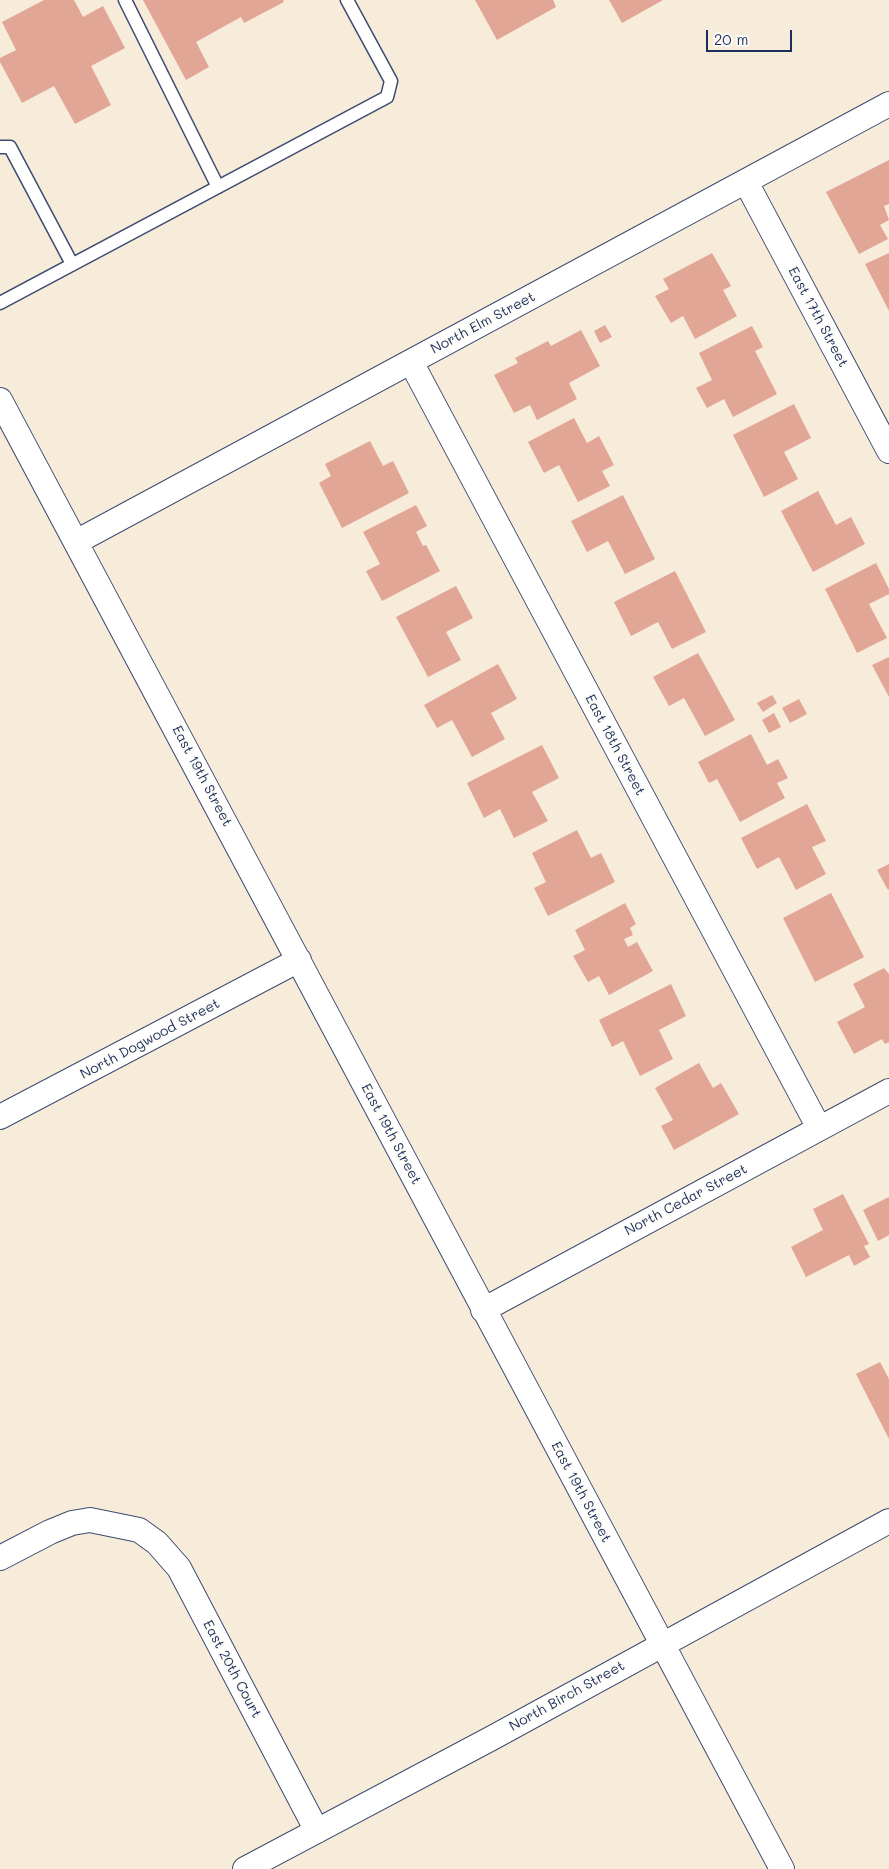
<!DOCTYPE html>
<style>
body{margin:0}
#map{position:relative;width:889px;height:1869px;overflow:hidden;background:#f7ebd9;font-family:Mali,sans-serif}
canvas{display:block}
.scale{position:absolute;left:706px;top:30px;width:86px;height:22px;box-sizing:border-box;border:2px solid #1b2f5e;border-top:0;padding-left:6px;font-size:15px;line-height:18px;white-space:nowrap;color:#1b2f5e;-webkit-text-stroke:4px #fdfcf7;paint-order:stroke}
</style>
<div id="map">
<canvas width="889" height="1869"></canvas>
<div class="scale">20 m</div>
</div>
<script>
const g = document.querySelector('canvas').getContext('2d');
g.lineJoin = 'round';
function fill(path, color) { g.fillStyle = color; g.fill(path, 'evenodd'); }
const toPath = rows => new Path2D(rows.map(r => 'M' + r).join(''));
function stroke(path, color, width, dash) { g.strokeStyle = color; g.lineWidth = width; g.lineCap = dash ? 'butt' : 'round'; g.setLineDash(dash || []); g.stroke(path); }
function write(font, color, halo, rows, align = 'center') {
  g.font = font + ' Mali,sans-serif'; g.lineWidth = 4; g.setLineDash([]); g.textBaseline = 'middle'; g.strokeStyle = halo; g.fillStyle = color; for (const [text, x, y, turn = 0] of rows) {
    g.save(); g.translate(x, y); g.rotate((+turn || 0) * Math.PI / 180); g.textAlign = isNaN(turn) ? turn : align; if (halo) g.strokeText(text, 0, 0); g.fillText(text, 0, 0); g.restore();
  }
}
const building = toPath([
 [44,0,74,0,83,17,103,6,125,48,91,66,111,105,75,124,54,86,22,103,0,62,0,58,16,50,2,22],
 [143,0,283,0,284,2,244,23,241,17,196,42,209,67,186,80],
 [475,0,553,0,556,7,497,40],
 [609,0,663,0,622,23],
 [889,160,889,204,884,206,889,220,880,225,888,239,859,254,826,192],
 [712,253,731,286,723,290,737,316,695,339,683,316,671,323,655,296,669,289,663,279],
 [889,253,889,311,865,264],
 [605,325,612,337,600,343,594,331],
 [752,326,763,347,755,351,777,394,733,417,724,399,707,408,696,388,712,380,699,353],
 [581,330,600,366,569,383,577,399,537,420,530,405,514,413,494,375,518,363,515,358,548,341,551,346],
 [794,404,811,438,784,452,798,479,764,497,733,435],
 [574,418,587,443,599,436,614,465,602,471,610,486,578,502,559,465,544,473,528,442],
 [370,441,383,466,393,461,409,493,342,528,319,483,331,476,325,464],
 [818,491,836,525,851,517,865,544,813,572,781,511],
 [623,495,655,559,625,574,608,541,587,552,571,521],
 [416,505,427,526,416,532,423,546,426,545,440,571,382,601,366,571,380,564,363,532],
 [876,563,889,589,889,594,869,604,887,638,857,653,825,589],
 [675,571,706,632,672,649,658,622,631,636,614,602],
 [456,586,473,618,446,632,461,660,428,677,396,617],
 [698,653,735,720,705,736,684,698,669,706,653,677],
 [889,657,889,697,872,665],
 [498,664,517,699,491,713,505,739,472,757,452,720,437,728,424,705],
 [772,695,777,703,763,712,757,703],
 [799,699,807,714,790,723,782,708],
 [774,713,781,727,769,733,762,720],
 [751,734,767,765,778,759,788,778,777,783,785,798,740,822,717,779,709,783,698,762],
 [542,745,559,778,532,792,548,821,514,838,500,809,484,818,467,783],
 [807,804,826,841,812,847,826,874,796,890,779,857,757,869,741,838],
 [577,830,591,858,601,853,615,882,548,916,534,888,546,882,532,853],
 [889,864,889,889,888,890,877,870],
 [831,893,864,957,815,982,783,918],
 [625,903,636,924,630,928,633,935,624,939,628,947,637,942,653,971,609,995,599,976,588,982,573,956,585,950,575,930],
 [884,968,889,974,889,1042,885,1044,882,1039,854,1054,837,1022,865,1007,853,984],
 [671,984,686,1016,659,1030,673,1059,640,1076,623,1041,612,1047,599,1020],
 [699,1063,713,1088,721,1083,739,1114,674,1150,661,1126,673,1120,655,1088],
 [843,1194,869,1244,864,1246,870,1257,854,1266,849,1255,806,1277,791,1247,823,1230,813,1209],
 [889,1197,889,1235,878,1241,863,1210],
 [880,1362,889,1379,889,1439,856,1374]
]);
const service = toPath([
 [125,0,218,187],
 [0,147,10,147,72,264],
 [0,303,387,97,391,81,347,0]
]);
const minor = toPath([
 [746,182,889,451],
 [411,362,819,1128],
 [0,400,782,1869],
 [76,542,889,104],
 [0,1117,299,960],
 [483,1310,889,1091],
 [0,1558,50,1532,72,1523,90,1520,139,1530,157,1543,179,1568,317,1831],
 [245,1869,492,1738,889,1521]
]);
const streetNames = [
 ["East 17th Street",818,317,62],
 ["North Elm Street",483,323,-28],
 ["East 18th Street",615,745,62],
 ["East 19th Street",202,776,62],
 ["North Dogwood Street",150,1039,-28],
 ["East 19th Street",391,1134,62],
 ["North Cedar Street",686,1200,-28],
 ["East 19th Street",581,1492,62],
 ["East 20th Court",232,1669,62],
 ["North Birch Street",567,1696,-29]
];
fill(building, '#e2a696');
stroke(service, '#3c4b70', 15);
stroke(minor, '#3c4b70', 26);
stroke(service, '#fff', 12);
stroke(minor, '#fff', 24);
write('14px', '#1b2f5e', '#fdfcf7', streetNames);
</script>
